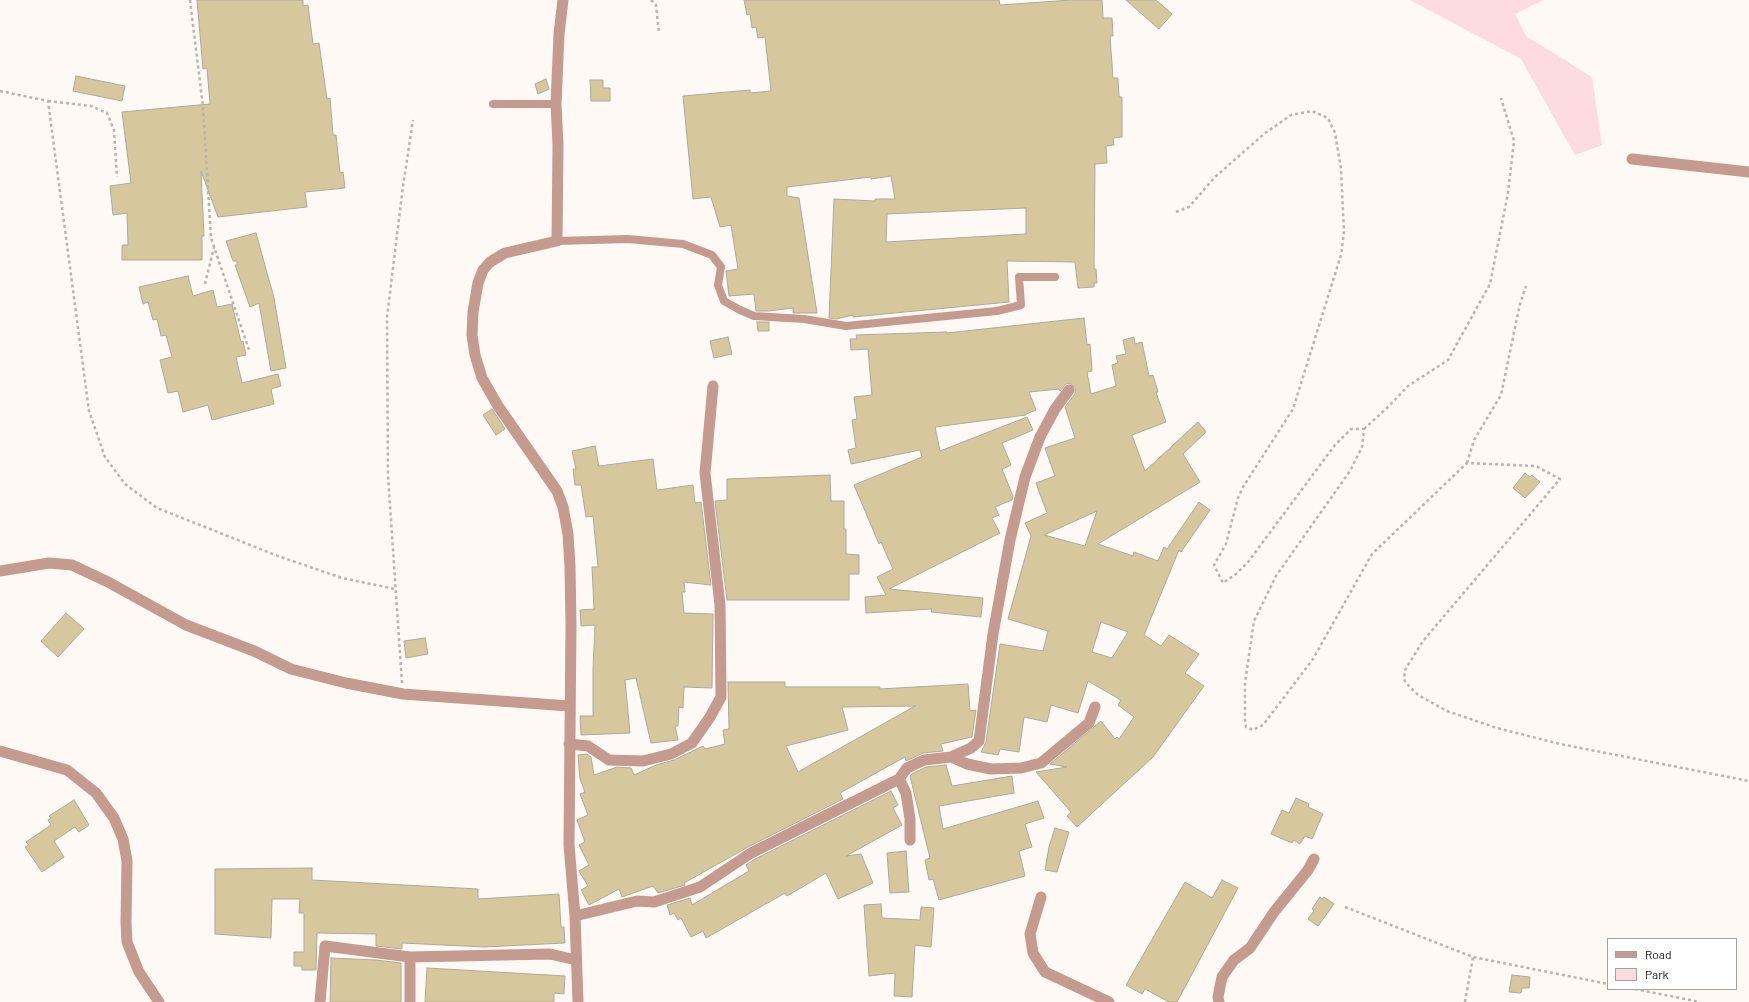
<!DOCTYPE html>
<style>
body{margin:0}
#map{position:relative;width:1749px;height:1002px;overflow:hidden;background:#fef9f4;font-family:Barlow,sans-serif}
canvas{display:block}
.legend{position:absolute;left:1607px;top:938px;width:130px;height:52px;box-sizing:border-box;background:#fff;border:1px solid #a3a2a1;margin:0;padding:5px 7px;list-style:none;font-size:12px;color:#1a1714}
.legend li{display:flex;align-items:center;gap:8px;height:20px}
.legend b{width:20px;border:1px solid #a3a2a1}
</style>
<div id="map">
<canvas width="1749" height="1002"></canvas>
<ul class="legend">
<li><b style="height:5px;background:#c59a8f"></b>Road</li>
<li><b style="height:11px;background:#fddbe1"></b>Park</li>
</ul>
</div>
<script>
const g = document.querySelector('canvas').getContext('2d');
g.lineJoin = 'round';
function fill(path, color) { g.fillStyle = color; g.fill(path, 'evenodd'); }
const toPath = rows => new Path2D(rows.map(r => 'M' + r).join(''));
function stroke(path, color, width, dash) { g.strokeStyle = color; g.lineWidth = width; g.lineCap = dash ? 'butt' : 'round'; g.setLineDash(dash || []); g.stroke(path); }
const green = toPath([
 [1410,0,1543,0,1515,14,1526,36,1592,77,1602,145,1575,155,1521,59]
]);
const building = toPath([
 [197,0,303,0,303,6,308,5,313,44,319,43,327,99,330,98,333,135,336,135,340,173,343,172,345,188,305,192,307,207,218,217,201,171,204,236,202,236,202,260,122,260,122,245,128,245,127,213,113,215,110,186,131,183,122,112,210,104,207,68,203,69,197,0],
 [744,0,999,0,1000,5,1071,0,1102,0,1103,18,1112,18,1113,36,1110,36,1113,78,1118,78,1119,97,1122,97,1122,137,1113,138,1114,145,1106,146,1107,163,1095,164,1094,269,1096,269,1097,283,1094,283,1094,287,1078,288,1075,262,1007,261,1009,302,853,317,853,315,836,319,829,318,834,199,875,201,875,199,895,199,891,176,871,179,871,177,787,187,787,196,799,198,817,313,793,313,793,308,769,311,756,311,754,294,729,296,726,271,738,269,731,225,720,227,711,197,693,199,683,96,750,90,750,93,771,91,765,37,758,38,756,27,752,28,750,14,747,15,744,0],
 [1026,208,1026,234,886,242,887,214,1026,208],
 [1126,0,1156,0,1172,14,1159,29,1126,0],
 [76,76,125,86,122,101,73,91,76,76],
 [546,79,549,89,538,94,535,84,546,79],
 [590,80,603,80,603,88,610,88,610,101,591,101,590,80],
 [256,233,274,298,286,368,271,371,259,303,250,307,235,265,237,265,237,261,233,261,226,241,256,233],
 [188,276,193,296,213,290,217,307,232,304,241,342,243,341,246,355,236,357,242,383,278,374,281,386,271,389,274,404,212,420,208,405,183,412,178,391,168,393,160,360,172,357,166,335,161,336,157,319,153,320,148,302,143,304,139,287,188,276],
 [1084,318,1087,345,1090,344,1092,371,1087,372,1091,394,1116,386,1112,365,1118,363,1116,356,1126,354,1123,340,1134,337,1135,344,1142,342,1149,376,1153,375,1158,392,1156,392,1166,422,1132,435,1145,471,1198,422,1206,432,1183,454,1200,482,1098,544,1133,556,1134,552,1158,561,1164,547,1167,549,1199,502,1210,510,1181,552,1179,550,1144,635,1161,646,1169,635,1199,654,1185,673,1204,686,1153,757,1077,827,1067,816,1071,812,1036,772,1067,767,1050,764,1101,721,1115,739,1117,737,1119,739,1134,717,1118,705,1121,700,1088,681,1078,713,1051,705,1047,722,1024,717,1019,752,1000,749,998,755,981,752,986,742,1000,644,1043,651,1048,631,1008,619,1031,536,1025,523,1047,513,1036,483,1055,476,1045,448,1075,438,1065,407,1075,394,1075,387,1069,383,1066,384,1060,391,1059,389,1029,392,1036,410,1026,414,1026,415,935,427,940,451,1027,417,1033,430,1002,443,1011,465,1002,469,1013,496,1012,500,995,507,999,515,992,518,1000,533,889,589,983,598,981,617,931,612,932,609,866,613,865,597,886,595,877,577,893,569,881,542,879,544,854,485,922,457,920,450,851,464,848,450,856,448,852,420,857,419,854,397,872,395,868,349,851,350,850,339,857,339,856,335,947,332,947,333,1084,318],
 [1097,511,1085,546,1044,535,1097,511],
 [1101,622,1128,632,1112,658,1092,652,1101,622],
 [757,322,769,322,769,331,758,331,757,322],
 [728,337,732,354,714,358,710,341,728,337],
 [492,409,505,429,496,435,483,415,492,409],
 [595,446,599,466,653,459,657,490,693,485,695,503,701,502,711,585,684,582,685,592,682,592,684,613,713,614,712,688,684,687,683,708,679,707,678,726,675,726,678,740,651,743,636,678,625,680,630,733,581,735,580,716,593,716,593,669,595,625,581,626,580,610,594,609,592,567,598,567,593,516,586,517,581,485,575,485,573,469,576,469,572,451,595,446],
 [1525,473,1530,477,1532,475,1540,482,1525,498,1513,488,1525,473],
 [830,475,831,501,844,501,844,529,846,529,846,554,859,555,859,574,849,574,849,600,727,600,715,501,727,500,727,479,830,475],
 [66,613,84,629,58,657,41,641,66,613],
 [425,638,428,654,406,658,404,641,425,638],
 [728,682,785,682,785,687,880,687,880,689,968,684,970,711,976,710,972,737,941,744,943,751,923,753,906,761,905,757,840,793,843,799,748,847,684,883,685,885,658,893,653,886,622,897,619,889,589,905,581,890,588,886,579,871,589,865,579,845,585,842,577,820,588,815,580,794,585,792,580,779,578,755,587,754,591,757,594,775,617,767,631,768,634,775,656,765,674,760,703,746,705,749,725,744,723,730,729,729,728,682],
 [915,706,798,772,786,746,848,730,842,707,915,706],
 [946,765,952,786,1012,776,1014,793,939,806,943,829,1038,801,1044,818,1025,824,1032,847,1019,851,1025,876,939,900,933,879,929,880,925,860,930,858,910,776,912,774,926,767,946,765],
 [891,791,898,805,893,808,902,825,846,856,861,854,873,883,838,899,826,873,787,896,785,893,706,938,703,931,691,937,681,918,678,920,674,913,670,915,667,905,690,898,692,905,749,871,746,865,755,859,891,791],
 [1296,798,1309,804,1308,807,1323,814,1312,839,1305,836,1300,844,1294,840,1292,843,1271,834,1282,810,1289,813,1296,798],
 [74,800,89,825,79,832,75,827,54,841,64,857,42,872,25,847,29,845,26,842,51,825,48,820,51,818,49,816,74,800],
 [1055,828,1069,832,1057,872,1045,870,1049,847,1055,828],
 [906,851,909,892,890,893,887,853,906,851],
 [312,868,312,880,478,889,478,899,559,894,561,927,564,927,565,943,484,947,402,943,402,949,376,946,376,934,317,933,316,970,302,970,302,966,294,966,294,952,304,952,304,913,299,913,300,899,272,899,271,938,215,934,215,869,312,868],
 [1222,880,1238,888,1177,1002,1169,1002,1145,989,1142,994,1126,985,1185,882,1212,898,1222,880],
 [1320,897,1322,899,1324,897,1334,904,1318,926,1308,919,1314,911,1312,909,1320,897],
 [881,904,882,918,920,920,921,907,934,908,931,947,915,945,912,997,894,996,895,973,869,976,864,905,881,904],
 [331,958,376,960,401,963,401,1002,330,1002,331,958],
 [427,968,565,976,564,994,554,993,554,1002,425,1002,427,968],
 [1512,975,1530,977,1529,988,1522,988,1521,993,1509,992,1512,975]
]);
const path = toPath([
 [190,0,203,107,211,238,249,350],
 [651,0,656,5,659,33],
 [0,91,48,101,89,411,105,457,125,484,157,508,278,556,342,578,395,589],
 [48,101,91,106,107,113,114,130,117,177],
 [1176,212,1189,207,1215,177,1264,134,1291,115,1312,111,1328,118,1335,133,1341,169,1344,232,1341,255,1293,409,1243,487,1238,498,1226,544,1214,565,1223,583,1236,574,1248,562,1335,445,1351,429,1364,429,1362,447,1350,471,1276,576,1254,621,1245,683,1245,720,1246,727,1253,730,1263,725,1313,659,1372,554,1467,463,1536,466,1560,479,1423,641,1405,670,1404,679,1406,683,1418,695,1447,711,1497,728,1560,744,1749,781],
 [205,284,214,247],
 [1364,429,1388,407,1408,386,1448,360,1490,284,1508,193,1514,141,1501,98],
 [1467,463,1474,440,1501,395,1520,304,1526,286],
 [402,683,388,476,387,317,403,186,413,120],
 [1345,907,1473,957,1608,984],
 [1635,989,1700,1002],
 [1465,1002,1473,957]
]);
const service = toPath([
 [493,104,556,104],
 [557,241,628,239,683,244,712,255,721,267,718,285,724,301,740,310,754,316,804,319,846,326,997,311,1021,305,1019,277,1055,277]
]);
const minor = toPath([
 [563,0,559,34,556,104,558,145,557,241,505,253,490,262,483,270,478,283,473,312,472,335,475,355,482,378,498,406,557,491,563,507,568,534,570,566,571,624,569,845,575,916,578,1002],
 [1632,159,1749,172],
 [0,571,49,563,72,565,108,582,186,625,254,651,291,669,346,683,403,694,569,706],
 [569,744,588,746,609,760,643,761,671,754,692,743,710,717,721,697,720,605,705,473,713,386],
 [0,751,67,770,96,793,114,818,123,839,127,861,126,922,127,942,139,972,159,1002],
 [951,757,971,748,979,741,993,634,1010,540,1025,477,1040,437,1055,409,1069,390],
 [899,779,906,793,910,819,910,840],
 [1041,897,1030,934,1033,953,1045,972,1109,1002],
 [575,916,637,901,654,902,700,887,751,853,899,779,907,768,924,760,951,757,967,764,991,769,1021,768,1041,763,1089,723,1095,707],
 [320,1002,325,946,410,957],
 [410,1002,410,957,550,954,576,960],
 [1219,1002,1218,997,1222,977,1234,960,1250,948,1274,912,1308,870,1314,859]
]);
fill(green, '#fddbe1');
fill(building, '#d6c89c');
stroke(building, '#aca99f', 1);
stroke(path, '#b8b4af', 2.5, [3, 3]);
stroke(service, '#c59a8f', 8);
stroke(minor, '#c59a8f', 11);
</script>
